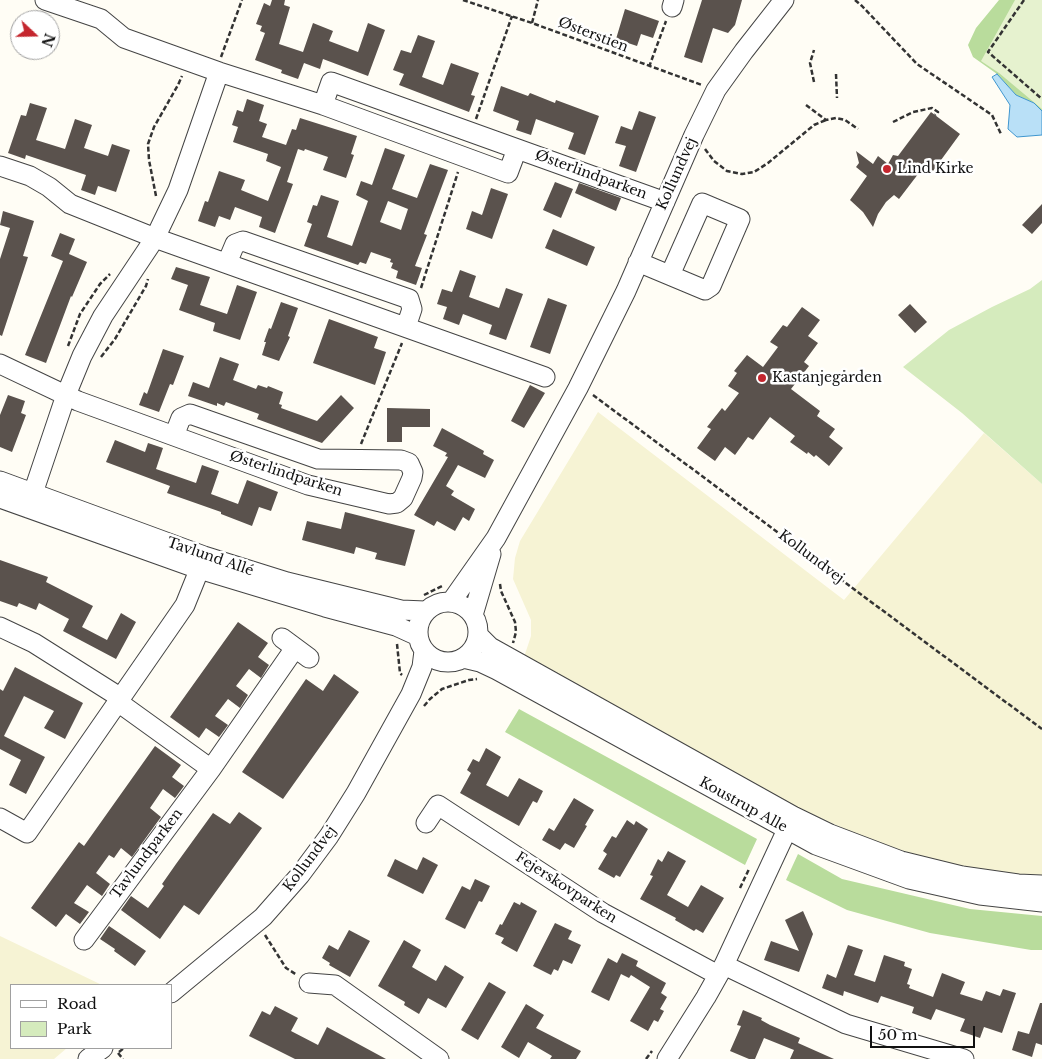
<!DOCTYPE html>
<meta charset="utf-8">
<style>
body{margin:0}
#map{position:relative;width:1042px;height:1059px;overflow:hidden;background:#fffdf5;font-family:"Libre Baskerville",serif}
canvas{display:block}
.legend{position:absolute;left:10px;top:984px;width:162px;height:65px;box-sizing:border-box;background:#fff;border:1px solid #a0a0a0;margin:0;padding:6px 9px;list-style:none;font-size:15px;color:#111}
.legend li{display:flex;align-items:center;gap:10px;height:25px}
.legend b{width:25px;border:1px solid #a0a0a0}
.north{position:absolute;left:10px;top:10px;width:50px;height:50px;box-sizing:border-box;background:#fff;border:1px solid #a0a0a0;border-radius:50%;rotate:111deg;font-size:14px;font-weight:700;line-height:20px;text-align:center;color:#111}
.north::after{content:'';display:block;margin:auto;width:18px;height:22px;background:#c4262e;clip-path:polygon(50% 0,100% 100%,50% 72%,0 100%)}
.scale{position:absolute;left:870px;top:1026px;width:105px;height:22px;box-sizing:border-box;border:2px solid #111;border-top:0;padding-left:6px;font-size:15px;line-height:18px;white-space:nowrap;color:#111;-webkit-text-stroke:4px #fff;paint-order:stroke}
</style>
<div id="map">
<canvas width="1042" height="1059"></canvas>
<ul class="legend">
<li><b style="height:6px;background:#fff"></b>Road</li>
<li><b style="height:14px;background:#d5ebbd"></b>Park</li>
</ul>
<div class="north">N</div>
<div class="scale">50 m</div>
</div>
<script>
const g = document.querySelector('canvas').getContext('2d');
g.lineJoin = 'round';
function fill(path, color) { g.fillStyle = color; g.fill(path, 'evenodd'); }
const toPath = rows => new Path2D(rows.map(r => 'M' + r).join(''));
function stroke(path, color, width, dash) { g.strokeStyle = color; g.lineWidth = width; g.lineCap = dash ? 'butt' : 'round'; g.setLineDash(dash || []); g.stroke(path); }
function write(font, color, halo, rows, align = 'center') {
  g.font = font + ' "Libre Baskerville",serif'; g.lineWidth = 5; g.setLineDash([]); g.textBaseline = 'middle'; g.strokeStyle = halo; g.fillStyle = color; for (const [text, x, y, turn = 0] of rows) {
    g.save(); g.translate(x, y); g.rotate((+turn || 0) * Math.PI / 180); g.textAlign = isNaN(turn) ? turn : align; if (halo) g.strokeText(text, 0, 0); g.fillText(text, 0, 0); g.restore();
  }
}
const farmland = toPath([
 [598,412,844,600,984,433,1042,484,1042,875,1011,874,937,862,865,838,794,806,524,657,531,636,531,620,513,579,515,558,520,541],
 [0,936,102,985,11,985,11,1048,67,1048,54,1059,0,1059]
]);
const green = toPath([
 [1042,280,1042,484,962,413,903,367,949,330,992,307,1030,289]
]);
const forest = toPath([
 [999,0,1039,0,1042,111,1034,103,1016,95,997,74,973,57,968,45,976,28],
 [519,709,757,839,745,865,505,732],
 [798,854,842,879,970,909,1042,916,1042,950,1031,950,930,933,847,910,786,880]
]);
const pitch = toPath([
 [1015,0,1042,0,1042,109,999,73,981,61]
]);
const water = toPath([
 [997,74,1016,95,1034,103,1042,111,1042,135,1017,137,1008,129,1010,105,992,77,997,74]
]);
const building = toPath([
 [272,0,285,0,284,5,290,7,279,44,303,52,313,23,333,31,329,41,358,52,368,23,385,30,368,76,323,59,320,69,304,63,298,79,281,73,282,70,255,60,265,33,260,31,262,26,256,24,264,3,270,6],
 [702,0,742,0,735,25,728,33,713,28,702,63,684,57],
 [625,9,659,21,653,38,641,34,637,46,616,39],
 [418,35,435,41,422,77,443,85,451,63,479,73,471,95,475,96,469,112,399,85,404,74,393,70,401,50,411,53],
 [501,86,528,96,530,93,555,103,556,100,599,116,585,155,568,149,574,133,536,119,531,135,516,130,519,121,493,111],
 [247,99,264,105,259,121,267,124,262,137,286,145,292,129,296,130,300,118,357,136,351,154,354,155,346,178,323,170,328,157,305,149,304,151,298,149,287,182,293,184,275,233,259,227,262,217,235,207,230,220,219,216,215,227,198,221,205,201,208,202,219,171,245,180,241,190,268,201,281,167,266,161,268,154,233,142,238,127,232,125,237,110,243,112],
 [30,103,47,108,36,140,65,149,75,119,92,125,84,148,108,156,112,144,130,150,116,192,98,186,95,195,81,190,86,175,26,155,25,159,8,153,21,115,26,116],
 [639,111,656,117,636,172,619,166,626,146,615,143,621,126,632,130],
 [931,112,960,134,933,171,925,165,899,199,894,195,886,202,878,214,873,227,863,212,850,200,867,176,856,167,859,163,856,151,873,164,878,156,888,164,893,155,898,156],
 [385,148,405,155,392,189,417,198,430,164,448,170,424,234,427,235,415,266,422,268,416,285,396,278,398,271,391,268,393,263,390,262,391,259,371,252,366,264,360,262,358,265,304,246,312,224,307,222,313,205,317,206,321,195,339,201,327,237,352,246,368,201,356,195,361,181,372,185],
 [388,201,408,209,401,230,380,222],
 [555,182,573,189,561,218,543,210],
 [579,183,621,198,616,211,575,193],
 [491,188,508,194,492,239,466,229,472,211,482,215],
 [1042,204,1042,223,1032,234,1022,225],
 [3,211,34,221,23,256,28,257,2,336,0,335,0,259,10,228,0,225],
 [553,229,595,247,587,266,545,248],
 [60,233,75,239,69,254,87,262,72,297,71,296,46,363,25,355,63,261,51,256],
 [176,267,210,277,200,305,227,314,237,285,257,292,240,340,213,331,215,323,179,310,188,285,171,279],
 [460,270,476,276,469,297,499,308,506,288,523,294,506,340,489,334,492,325,463,314,459,325,443,319,447,307,437,304,442,289,452,292],
 [548,298,567,305,550,354,530,347],
 [281,302,298,308,288,336,290,337,279,361,262,355,266,342,264,342,269,328,271,329],
 [910,304,927,322,915,333,898,315],
 [802,307,820,320,808,336,818,343,804,362,809,366,791,389,820,411,817,416,835,429,829,437,843,448,829,466,816,455,814,457,808,452,807,454,790,442,795,436,770,417,753,440,748,437,735,455,725,447,715,461,697,448,711,429,707,427,722,408,725,411,739,393,728,386,737,373,734,371,747,355,763,367,778,347,770,342,783,325,787,327],
 [329,319,378,337,374,348,386,352,375,385,313,363],
 [163,349,184,356,173,385,170,384,159,412,139,405,144,392,147,394],
 [220,357,239,364,233,380,256,389,258,385,267,388,268,386,283,392,279,404,282,405,281,408,317,421,341,395,354,408,322,443,257,419,259,414,226,402,224,406,217,403,217,406,188,396,193,382,209,388],
 [530,385,545,393,524,428,511,421],
 [8,395,25,401,21,413,26,415,12,452,0,447,0,415],
 [387,408,430,409,430,427,402,427,402,442,387,442],
 [442,428,484,451,483,454,494,460,485,478,458,465,446,486,454,491,451,495,475,509,469,521,463,517,455,531,437,521,434,526,414,515,448,457,445,456,447,453,433,446],
 [115,440,145,452,148,443,163,448,156,469,196,483,202,465,219,471,211,494,238,504,247,480,278,492,271,511,259,507,252,526,221,514,221,512,167,493,170,486,106,462],
 [345,512,415,530,405,566,375,559,377,553,356,547,354,554,302,540,307,521,341,529],
 [0,560,48,577,46,582,93,606,82,627,107,640,121,613,136,622,116,659,63,631,69,619,39,603,36,610,19,603,17,607,0,601],
 [238,622,268,643,258,657,269,665,261,678,249,669,236,686,248,695,240,708,228,699,215,716,228,725,219,737,206,728,199,738,170,717],
 [15,667,83,703,65,739,44,728,54,711,24,696,4,736,45,757,26,794,9,785,21,760,0,749,0,689,3,691],
 [334,674,359,692,283,799,242,772,306,679,323,691],
 [155,746,181,765,172,777,184,786,175,798,163,789,150,808,161,817,132,857,121,848,114,858,109,855,96,873,110,884,102,896,87,885,74,903,89,912,80,924,66,914,56,927,31,908,79,842,84,846],
 [486,748,501,757,486,785,508,797,519,778,543,791,537,803,533,801,519,826,460,793,471,773,467,770,473,759,479,762],
 [574,798,594,810,585,825,587,826,574,848,565,843,560,850,542,840,549,828,554,831],
 [239,812,262,828,199,915,184,905,160,939,121,910,131,896,148,908,164,886,162,884,176,864,213,813,230,824],
 [627,820,634,825,636,821,648,829,620,877,616,875,614,878,598,869,607,854,603,851,612,836,616,838],
 [668,851,686,861,667,895,688,907,701,885,724,898,703,933,696,929,694,931,675,920,676,918,640,899,653,876,650,875,658,859,662,862],
 [423,857,438,865,423,894,387,876,395,859,417,870],
 [475,879,490,886,482,902,479,901,465,929,445,919,462,886,470,890],
 [514,902,520,905,521,902,537,911,517,952,501,943,504,938,495,934,500,924,502,925],
 [803,911,813,934,799,972,764,960,771,941,799,951,785,920],
 [555,923,572,931,568,939,581,945,572,964,563,960,558,971,554,969,551,975,533,966],
 [109,926,146,951,135,966,114,951,115,949,100,939],
 [349,930,370,941,350,977,329,965,330,963,322,958,329,945,338,950],
 [404,940,421,950,412,967,436,981,445,965,464,977,446,1008,428,998,419,1014,404,1005,405,1002,378,986],
 [848,945,863,950,854,975,875,982,884,955,905,962,904,966,912,969,907,984,910,985,909,988,933,997,942,973,965,982,960,994,982,1001,986,991,1000,996,1003,989,1016,993,1002,1033,984,1027,980,1038,960,1031,965,1019,936,1009,931,1020,912,1013,914,1007,881,996,878,1003,844,991,843,996,822,988,827,974,836,978],
 [622,953,638,961,636,966,666,983,661,993,667,997,660,1009,664,1011,658,1022,654,1020,648,1031,630,1021,650,987,631,975,629,978,621,974,609,1001,591,992,608,958,617,963],
 [489,982,506,992,478,1040,461,1030],
 [1040,1003,1042,1003,1042,1045,1036,1043,1032,1057,1012,1050,1018,1031,1029,1034],
 [526,1004,544,1015,536,1028,581,1051,576,1059,550,1059,552,1056,528,1042,519,1058,501,1047],
 [275,1006,298,1018,291,1031,318,1045,327,1027,386,1059,295,1059,249,1036,262,1011,270,1015],
 [743,1010,762,1018,761,1020,770,1025,800,1038,798,1043,834,1059,790,1059,794,1050,764,1038,755,1059,749,1059,730,1051,741,1026,737,1025]
]);
const path = toPath([
 [463,0,532,23,702,85],
 [855,0,862,6,917,64,992,115,1001,134],
 [1024,0,988,52,1042,99],
 [532,23,538,0],
 [221,57,242,0],
 [649,67,666,21],
 [836,74,837,98],
 [814,82,810,63,814,50],
 [806,105,826,120,836,118,845,120,858,129],
 [476,119,512,16],
 [893,122,913,112,932,108,938,112,935,115],
 [705,149,714,161,727,171,742,174,754,172,768,163,814,125,826,120],
 [156,196,149,160,148,144,154,127,178,85,182,76],
 [421,288,458,172],
 [68,346,80,314,100,284,110,274],
 [101,357,115,339,146,286,148,279],
 [593,395,1042,729],
 [361,444,402,343],
 [500,584,501,591,515,622,516,632,513,643],
 [424,595,442,586],
 [397,644,400,673,402,675],
 [424,706,430,699,442,689,469,680,477,679],
 [740,888,749,869],
 [265,935,286,968,297,975],
 [119,1052,124,1048],
 [118,1053,123,1059],
 [646,1059,652,1051]
]);
const minor = toPath([
 [45,0,101,19,124,38,219,72],
 [672,7,674,0],
 [323,105,331,82,665,202],
 [0,166,30,176,49,187,70,204,155,238,545,377],
 [638,262,705,290,711,286,740,219,702,203,670,275],
 [227,263,235,244,243,241,409,299,412,309,406,327],
 [0,364,78,401,174,436,308,485,389,504,397,503,403,498,412,478,413,472,409,463,401,460,318,459,190,414,181,418,174,436],
 [0,481,204,556,287,582,401,610,425,611],
 [0,498,199,569,325,607,396,626,418,636],
 [28,508,66,395,82,356,103,316,155,238,178,190,219,72,323,105,508,173,517,149],
 [451,602,496,538,578,388,626,291,694,135,716,90,744,51,784,0],
 '418 632a30 30 0 1 1 60 0a30 30 0 1 1-60 0Z',
 [473,615,491,554],
 [0,627,34,643,121,698],
 [478,635,490,647,793,816,830,834,901,861,962,876,1018,884,1042,885],
 [282,638,309,658],
 [463,658,480,662,497,670,816,845,909,879,980,895,1042,902],
 [118,702,211,769],
 [0,818,27,833,185,605,204,558],
 [426,823,438,805,603,913,718,975],
 [84,940,211,769,295,648],
 [724,965,846,1024,964,1059],
 [309,983,335,985,439,1059],
 [171,993,263,917,300,875,329,836,356,793,411,694,422,667,424,651],
 [88,1059,103,1048],
 [667,1059,706,997,724,965,792,819]
]);
const markers = [
 [887,169,5,"#c4262e"],
 [762,378,5,"#c4262e"]
];
const streetNames = [
 ["Østerstien",593,35,21],
 ["Kollundvej",677,174,-66],
 ["Østerlindparken",591,175,20],
 ["Østerlindparken",286,474,18],
 ["Tavlund Allé",210,557,19],
 ["Kollundvej",811,557,37],
 ["Koustrup Alle",743,805,29],
 ["Tavlundparken",147,854,-53],
 ["Kollundvej",310,859,-53],
 ["Fejerskovparken",566,888,33]
];
const poiNames = [
 ["Lind Kirke",897,169],
 ["Kastanjegården",772,378]
];
fill(farmland, '#f6f3d4');
fill(green, '#d5ebbd');
fill(forest, '#b9dc9c');
fill(pitch, '#e6f2cf');
fill(water, '#b9e0f7');
stroke(water, '#3f96cf', 1);
fill(building, '#5a524d');
stroke(minor, '#444', 21);
stroke(path, '#333', 2.5, [5, 2.5]);
stroke(minor, '#fff', 19);
for (const [x, y, r, color] of markers) { const dot = new Path2D(); dot.arc(x, y, r, 0, 2 * Math.PI); g.fillStyle = color; g.fill(dot); stroke(dot, '#fff', 2); }
write('14px', '#111', '#fff', streetNames);
write('14px', '#111', '#fff', poiNames, 'left');
</script>
